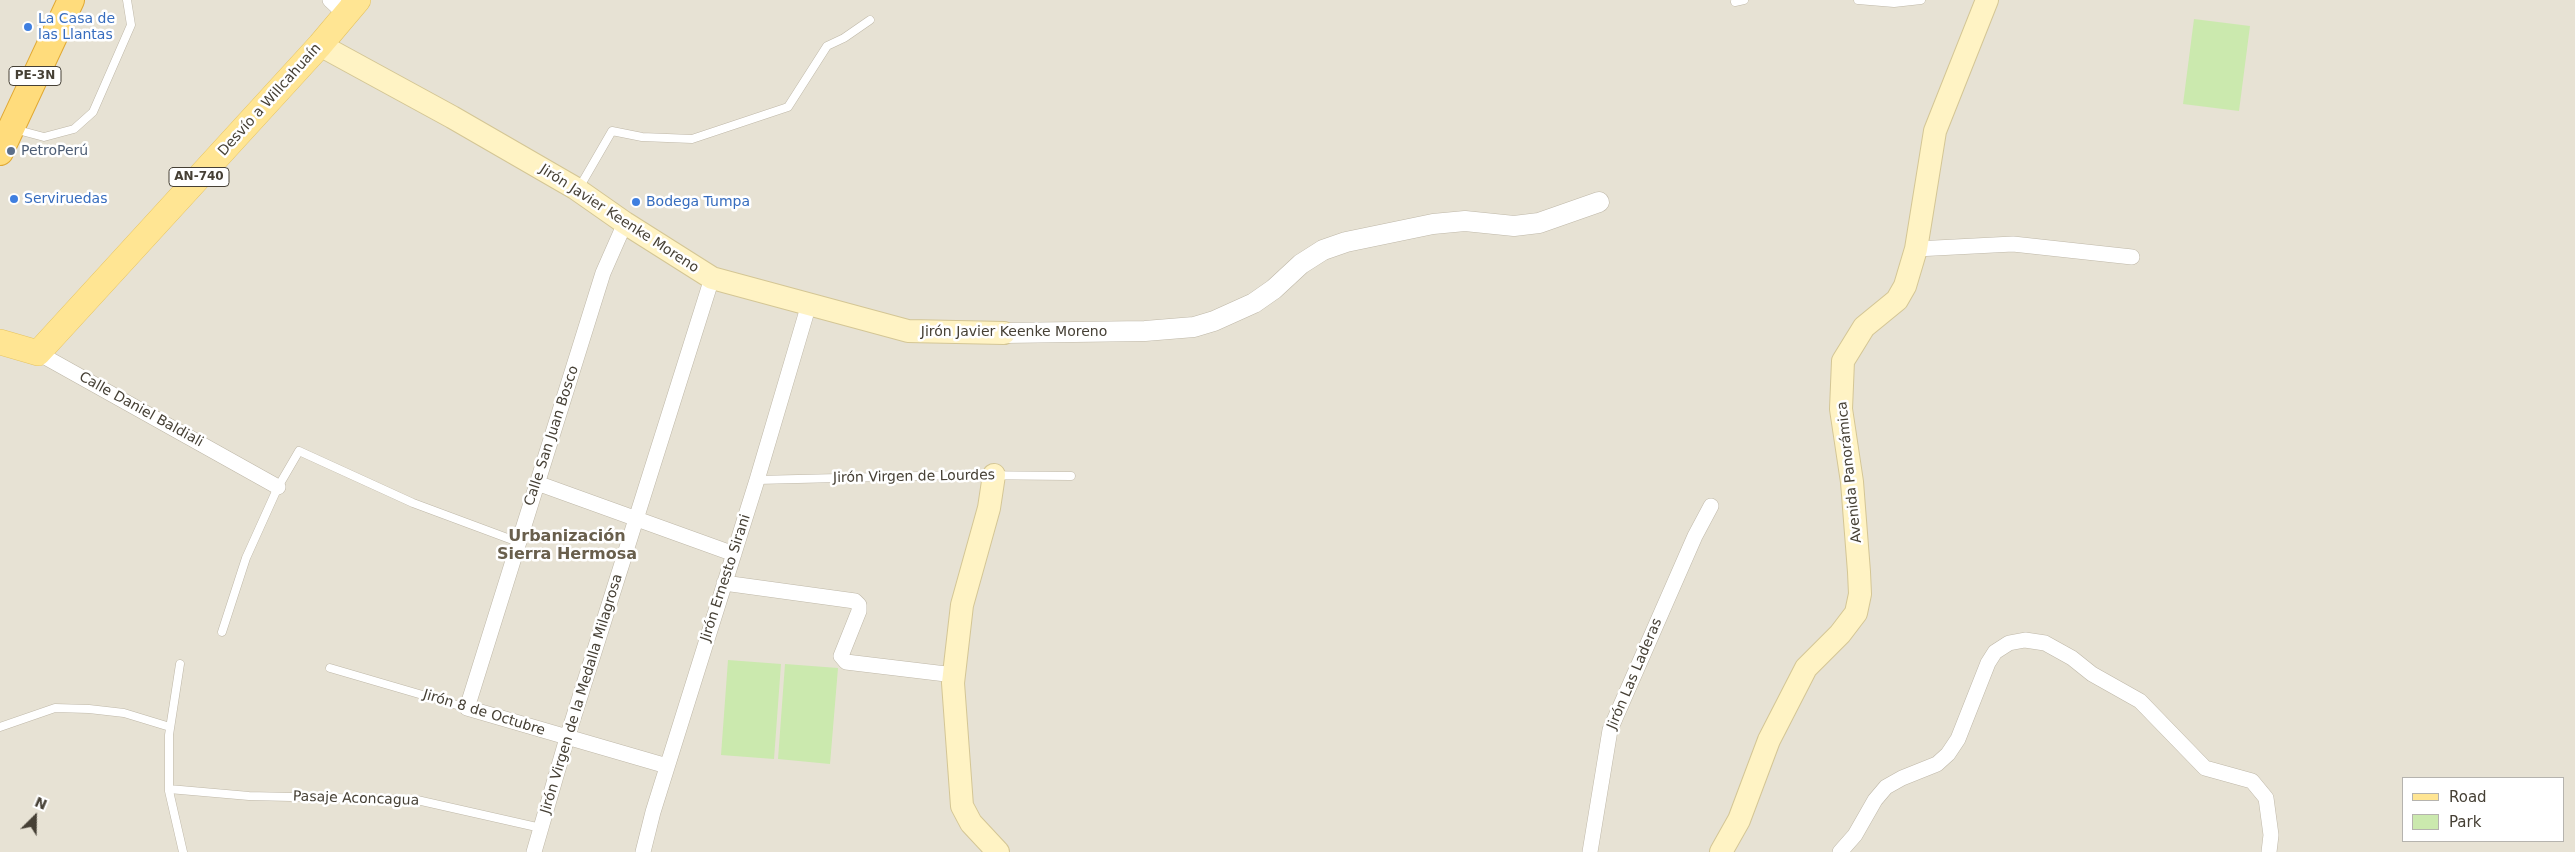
<!DOCTYPE html>
<meta charset="utf-8">
<style>
body{margin:0}
#map{position:relative;width:2575px;height:852px;overflow:hidden;background:#f3f0e6;font-family:"DejaVu Sans",sans-serif}
canvas{display:block}
.legend{position:absolute;left:2402px;top:777px;width:162px;height:65px;box-sizing:border-box;background:#fff;border:1px solid #b5b3ae;margin:0;padding:6px 9px;list-style:none;font-size:15px;color:#464035}
.legend li{display:flex;align-items:center;gap:10px;height:25px}
.legend b{width:25px;border:1px solid #b5b3ae}
.north{position:absolute;left:10px;top:792px;width:50px;height:50px;-webkit-text-stroke:4px #fff;paint-order:stroke;rotate:23deg;font-size:14px;font-weight:700;line-height:20px;text-align:center;color:#464035}
.north::after{content:'';display:block;margin:auto;width:18px;height:22px;background:#464035;clip-path:polygon(50% 0,100% 100%,50% 72%,0 100%)}
</style>
<div id="map">
<canvas width="2575" height="852"></canvas>
<ul class="legend">
<li><b style="height:6px;background:#ffe593"></b>Road</li>
<li><b style="height:14px;background:#cbe9ae"></b>Park</li>
</ul>
<div class="north">N</div>
</div>
<script>
const g = document.querySelector('canvas').getContext('2d');
g.lineJoin = 'round';
function fill(path, color) { g.fillStyle = color; g.fill(path, 'evenodd'); }
const toPath = rows => new Path2D(rows.map(r => 'M' + r).join(''));
function stroke(path, color, width, dash) { g.strokeStyle = color; g.lineWidth = width; g.lineCap = dash ? 'butt' : 'round'; g.setLineDash(dash || []); g.stroke(path); }
function write(font, color, halo, rows, align = 'center') {
  g.font = font + ' "DejaVu Sans",sans-serif'; g.lineWidth = 5; g.setLineDash([]); g.textBaseline = 'middle'; g.strokeStyle = halo; g.fillStyle = color; for (const [text, x, y, turn = 0] of rows) {
    g.save(); g.translate(x, y); g.rotate((+turn || 0) * Math.PI / 180); g.textAlign = isNaN(turn) ? turn : align; if (halo) g.strokeText(text, 0, 0); g.fillText(text, 0, 0); g.restore();
  }
}
const residential = toPath([
 [0,0,2575,0,2575,852,0,852],
 [2404,778,2564,778,2564,841,2404,841]
]);
const green = toPath([
 [2194,19,2250,26,2239,111,2183,104],
 [728,660,781,664,774,759,721,755],
 [785,664,838,668,830,764,778,759]
]);
const service = toPath([
 [1858,0,1894,3,1921,0],
 [1735,2,1744,0],
 [14,129,44,137,74,129,93,112,131,25,127,0],
 [579,188,612,131,642,137,692,139,788,107,827,46,844,38,870,20],
 [757,480,961,475,1071,476],
 [222,632,246,558,278,487,299,451,413,503,518,542],
 [180,664,169,735,169,791,183,852],
 [330,668,467,708],
 [0,727,55,708,89,709,124,713,170,727],
 [169,789,249,796,417,800,541,828]
]);
const minor = toPath([
 [330,0,345,14],
 [625,223,603,273,467,708,667,766],
 [1916,249,2013,244,2132,257],
 [38,353,278,487],
 [537,483,734,554],
 [724,583,855,601,859,605,859,611,841,656,846,662,946,674,951,678,953,683],
 [534,852,567,738,712,278],
 [643,852,653,812,757,480,809,304],
 [1590,852,1610,730,1695,536,1711,506],
 [1840,852,1855,835,1875,800,1886,787,1902,778,1937,764,1948,754,1958,739,1988,663,1995,652,2009,643,2025,640,2045,643,2072,658,2092,674,2140,701,2205,768,2252,781,2266,798,2271,835,2269,852]
]);
const tertiary = toPath([
 [1004,333,1145,331,1194,327,1214,321,1254,303,1274,289,1301,264,1323,250,1346,242,1433,224,1465,221,1514,226,1539,223,1599,202]
]);
const secondary = toPath([
 [320,45,452,117,575,188,625,223,712,278,908,331,1004,333],
 [994,475,989,508,962,605,953,683,962,806,971,823,998,852],
 [1721,852,1739,820,1769,740,1806,668,1840,634,1856,613,1860,594,1859,572,1852,482,1841,409,1843,361,1864,327,1897,300,1905,286,1916,249,1935,131,1987,0]
]);
const primary = toPath([
 [0,342,38,353,320,45,358,0]
]);
const trunk = toPath([
 [0,152,71,0]
]);
const markers = [
 [28,27,5,"#3f7fe0"],
 [11,151,5,"#5c6f8a"],
 [14,199,5,"#3f7fe0"],
 [636,202,5,"#3f7fe0"]
];
const shields = [
 [35,76,52],
 [199,177,60]
];
const shieldNames = [
 ["PE-3N",35,76],
 ["AN-740",199,177]
];
const shopNames = [
 ["La Casa de",38,19],
 ["las Llantas",38,35],
 ["Serviruedas",24,199],
 ["Bodega Tumpa",646,202]
];
const streetNames = [
 ["Desvío a Willcahuaín",270,100,-48],
 ["Jirón Javier Keenke Moreno",619,219,33],
 ["Jirón Javier Keenke Moreno",1014,332],
 ["Calle Daniel Baldiali",141,410,29],
 ["Calle San Juan Bosco",552,436,-72],
 ["Avenida Panorámica",1850,472,-96],
 ["Jirón Virgen de Lourdes",914,477,-1],
 ["Jirón Ernesto Sirani",726,578,-72],
 ["Jirón Las Laderas",1635,674,-67],
 ["Jirón Virgen de la Medalla Milagrosa",582,694,-73],
 ["Jirón 8 de Octubre",484,713,17],
 ["Pasaje Aconcagua",356,799,2]
];
const serviceNames = [
 ["PetroPerú",21,151]
];
const quarterNames = [
 ["Urbanización",567,537],
 ["Sierra Hermosa",567,555]
];
fill(residential, '#e7e2d4');
fill(green, '#cbe9ae');
stroke(service, '#bfb8a8', 9);
stroke(minor, '#bfb8a8', 16);
stroke(tertiary, '#bfb8a8', 21);
stroke(secondary, '#d4c695', 24);
stroke(primary, '#e6c461', 26);
stroke(trunk, '#e0a833', 28);
stroke(service, '#fff', 8);
stroke(minor, '#fff', 15);
stroke(tertiary, '#fff', 20);
stroke(secondary, '#fff3c4', 22);
stroke(primary, '#ffe593', 25);
stroke(trunk, '#ffdc7c', 26);
for (const [x, y, r, color] of markers) { const dot = new Path2D(); dot.arc(x, y, r, 0, 2 * Math.PI); g.fillStyle = color; g.fill(dot); stroke(dot, '#fff', 2); }
for (const [x, y, w] of shields) { const box = new Path2D(); box.roundRect(x - w / 2, y - 9.5, w, 19, 4); g.fillStyle = '#fff'; g.fill(box); stroke(box, '#464035', 1); }
write('bold 12px', '#464035', null, shieldNames);
write('14px', '#366cbe', '#fff', shopNames, 'left');
write('14px', '#464035', '#fff', streetNames);
write('14px', '#4e5e75', '#fff', serviceNames, 'left');
write('bold 16px', '#695f4c', '#fff', quarterNames);
</script>
